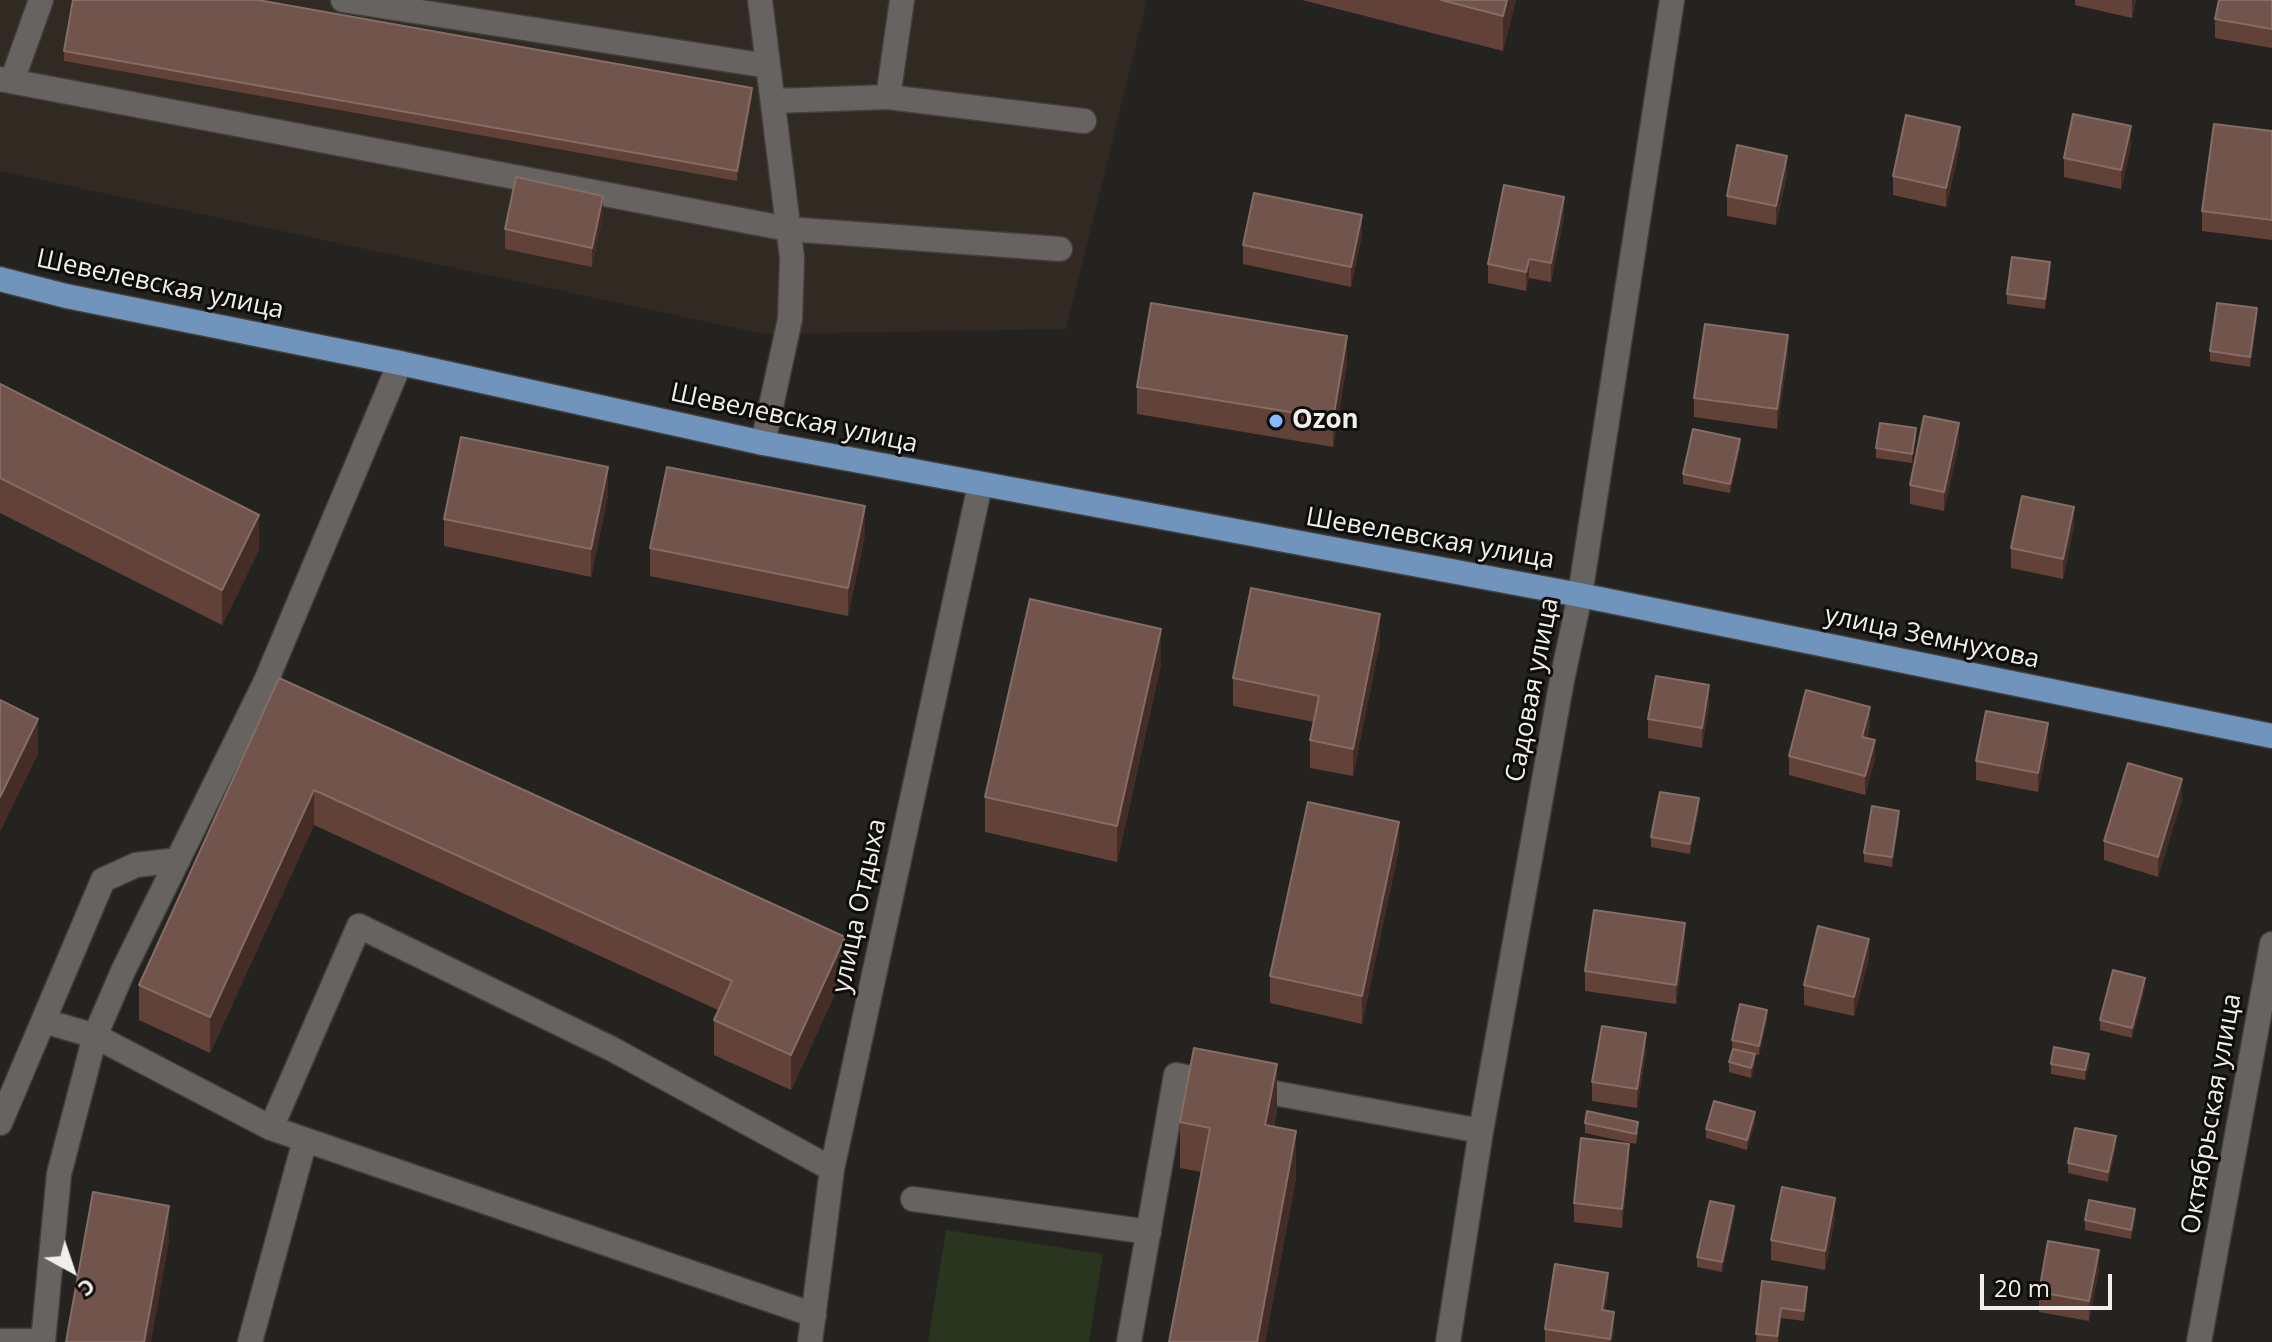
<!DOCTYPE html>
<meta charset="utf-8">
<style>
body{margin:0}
#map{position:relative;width:2272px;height:1342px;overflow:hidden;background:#252320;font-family:"Open Sans",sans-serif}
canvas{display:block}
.north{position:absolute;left:32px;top:1230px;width:80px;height:80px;-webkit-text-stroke:6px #0e0d0b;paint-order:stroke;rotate:140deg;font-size:22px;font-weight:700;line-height:32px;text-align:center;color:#f0efec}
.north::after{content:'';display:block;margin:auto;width:28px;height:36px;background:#f0efec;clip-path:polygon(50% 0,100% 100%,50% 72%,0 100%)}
.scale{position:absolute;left:1980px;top:1274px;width:132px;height:36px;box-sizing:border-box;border:4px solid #f0efec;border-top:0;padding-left:10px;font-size:24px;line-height:28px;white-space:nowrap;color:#f0efec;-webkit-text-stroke:6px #0e0d0b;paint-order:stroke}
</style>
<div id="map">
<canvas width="2272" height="1342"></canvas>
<div class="north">С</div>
<div class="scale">20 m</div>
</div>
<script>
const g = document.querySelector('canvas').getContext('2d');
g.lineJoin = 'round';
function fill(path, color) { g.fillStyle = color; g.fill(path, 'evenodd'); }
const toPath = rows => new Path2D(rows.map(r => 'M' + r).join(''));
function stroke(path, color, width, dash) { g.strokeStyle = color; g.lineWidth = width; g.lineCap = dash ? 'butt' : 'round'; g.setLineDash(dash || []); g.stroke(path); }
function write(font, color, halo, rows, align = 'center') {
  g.font = font + ' "Open Sans",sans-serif'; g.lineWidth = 6; g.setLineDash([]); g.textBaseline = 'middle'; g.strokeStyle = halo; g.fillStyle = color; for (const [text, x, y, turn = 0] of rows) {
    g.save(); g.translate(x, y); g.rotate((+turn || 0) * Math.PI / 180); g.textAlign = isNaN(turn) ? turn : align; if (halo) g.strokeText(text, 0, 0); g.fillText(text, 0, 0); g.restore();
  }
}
const built = toPath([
 [0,0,1147,0,1066,329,764,334,0,171]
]);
const green = toPath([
 [946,1230,1103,1254,1089,1342,928,1342]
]);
const minor = toPath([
 [343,0,768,66],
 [760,0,792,258,790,319,763,443],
 [0,79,788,229,1060,249],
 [12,81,41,0],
 [888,97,902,0],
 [774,101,888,97,1084,121],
 [44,1021,95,1036,271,1128,814,1315],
 [0,1123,103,880,136,865,178,860],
 [271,1128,359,926,612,1049,832,1169],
 [913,1199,1149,1232],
 [0,1341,43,1341],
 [43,1342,59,1174,95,1036,123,971,266,681,400,363],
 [250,1342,305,1140],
 [810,1342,832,1169,980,485],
 [1129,1342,1176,1075,1481,1131],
 [1448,1342,1481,1131,1562,680,1580,595,1672,0],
 [2199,1342,2272,944]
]);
const major = toPath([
 [0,279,66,296,400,363,763,443,1580,595,2272,736]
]);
const wall = toPath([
 [1302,0,1516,0,1503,51],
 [2075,0,2136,0,2132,18,2075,5],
 [2272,0,2272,48,2215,38,2215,19],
 [64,51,752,98,737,181,64,61],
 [2272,131,2272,240,2202,231,2202,211],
 [1960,146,1946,207,1893,195,1893,176],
 [2131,146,2121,189,2064,177,2064,158],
 [1787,175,1776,225,1727,216,1727,196],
 [603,215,592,267,505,249,505,229],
 [1564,216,1551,282,1529,278,1526,291,1488,283,1488,264],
 [1362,234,1351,287,1243,264,1243,245],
 [2050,272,2045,309,2007,304,2007,294],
 [2257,318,2250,367,2210,361,2210,351],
 [1788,355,1777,429,1694,417,1694,398],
 [1347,363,1333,447,1137,414,1137,387],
 [0,384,259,550,222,625,0,513],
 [1916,438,1912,463,1876,458,1876,448],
 [1959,443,1944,511,1910,504,1910,485],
 [1740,449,1730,493,1683,484,1683,474],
 [608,495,591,577,444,546,444,519],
 [2074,526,2063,579,2011,568,2011,548],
 [865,534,848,616,650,576,650,548],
 [1380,642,1353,776,1310,768,1310,740,1314,722,1233,706,1233,678],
 [1161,664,1117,862,985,832,985,797],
 [279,678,845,972,791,1090,714,1055,714,1020,718,1010,314,825,210,1053,139,1020,139,985],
 [1709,704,1702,748,1648,738,1648,719],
 [1870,726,1867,738,1875,759,1865,795,1789,775,1789,756],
 [2048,742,2038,792,1976,780,1976,761],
 [2182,799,2158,877,2104,860,2104,841],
 [1699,808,1690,854,1651,847,1651,837],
 [1899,821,1892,867,1864,862,1864,853],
 [1399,849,1362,1024,1270,1003,1270,976],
 [1685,942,1676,1004,1585,991,1585,971],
 [1869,958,1854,1016,1804,1005,1804,985],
 [2145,988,2132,1038,2100,1030,2100,1020],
 [1767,1020,1759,1055,1755,1054,1755,1064,1751,1078,1729,1072,1729,1062,1732,1049,1732,1040],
 [1646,1052,1637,1108,1592,1101,1592,1082],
 [2051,1064,2089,1064,2085,1080,2051,1074],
 [1277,1111,1274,1127,1296,1178,1265,1342,1169,1342,1201,1172,1180,1168,1180,1122],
 [1755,1122,1747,1150,1706,1138,1706,1129],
 [1585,1123,1638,1132,1636,1144,1585,1133],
 [2116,1146,2108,1182,2068,1173,2068,1163],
 [1629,1163,1622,1228,1574,1222,1574,1203],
 [1734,1216,1722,1272,1697,1267,1697,1257],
 [1835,1217,1825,1270,1771,1260,1771,1240],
 [2135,1219,2131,1239,2085,1230,2085,1220],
 [2099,1269,2089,1321,2039,1312,2039,1292],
 [1762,1281,1807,1297,1804,1321,1781,1318,1778,1342,1756,1342],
 [1608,1292,1605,1310,1614,1331,1612,1342,1545,1342,1545,1329]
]);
const shadedWall = toPath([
 [1507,0,1516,0,1503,51,1503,16],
 [2132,0,2136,0,2132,18],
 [752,88,752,98,737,181,737,171],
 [2131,126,2131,146,2121,189,2121,170],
 [1960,127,1960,146,1946,207,1946,188],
 [1787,156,1787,175,1776,225,1776,206],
 [603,196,603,215,592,267,592,248],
 [1564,197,1564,216,1551,282,1551,263],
 [1362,215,1362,234,1351,287,1351,267],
 [1529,259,1529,278,1526,291,1526,272],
 [2050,262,2050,272,2045,309,2045,299],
 [2257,308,2257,318,2250,367,2250,357],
 [1788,335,1788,355,1777,429,1777,409],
 [1347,336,1347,363,1333,447,1333,419],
 [1959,423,1959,443,1944,511,1944,492],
 [1916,428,1916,438,1912,463,1912,454],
 [1740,439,1740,449,1730,493,1730,484],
 [608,467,608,495,591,577,591,549],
 [865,506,865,534,848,616,848,588],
 [2074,507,2074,526,2063,579,2063,559],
 [259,515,259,550,222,625,222,590],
 [1380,614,1380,642,1353,776,1353,749],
 [1161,629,1161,664,1117,862,1117,826],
 [1709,685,1709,704,1702,748,1702,728],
 [1870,707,1870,726,1862,756,1862,737],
 [38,719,38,754,0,832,0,797],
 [2048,723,2048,742,2038,792,2038,773],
 [1875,740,1875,759,1865,795,1865,776],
 [2182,779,2182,799,2158,877,2158,857],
 [314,790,314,825,210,1053,210,1017],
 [1699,798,1699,808,1690,854,1690,844],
 [1899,811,1899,821,1892,867,1892,857],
 [1399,822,1399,849,1362,1024,1362,996],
 [1685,923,1685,942,1676,1004,1676,985],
 [845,937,845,972,791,1090,791,1055],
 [1869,939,1869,958,1854,1016,1854,997],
 [2145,978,2145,988,2132,1038,2132,1028],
 [1767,1010,1767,1020,1759,1055,1759,1046],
 [1646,1033,1646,1052,1637,1108,1637,1089],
 [1755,1054,1755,1064,1751,1078,1751,1068],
 [2089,1054,2089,1064,2085,1080,2085,1070],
 [1277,1064,1277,1111,1265,1172,1265,1125],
 [1755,1112,1755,1122,1747,1150,1747,1140],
 [1296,1131,1296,1178,1265,1342,1257,1342],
 [2116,1136,2116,1146,2108,1182,2108,1172],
 [1629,1144,1629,1163,1622,1228,1622,1209],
 [1835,1198,1835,1217,1825,1270,1825,1251],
 [169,1206,169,1242,151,1342,144,1342],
 [1734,1206,1734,1216,1722,1272,1722,1262],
 [2135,1209,2135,1219,2131,1239,2131,1230],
 [2099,1250,2099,1269,2089,1321,2089,1301],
 [1608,1273,1608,1292,1602,1329,1602,1310],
 [1614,1312,1614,1331,1612,1342,1610,1342]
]);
const building = toPath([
 [73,0,258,0,752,88,737,171,64,51,73,0],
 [1441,0,1507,0,1503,16,1441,0],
 [2219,0,2272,0,2272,29,2215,19,2219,0],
 [2073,114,2131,126,2121,170,2064,158,2073,114],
 [1906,115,1960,127,1946,188,1893,176,1906,115],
 [2214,124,2272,131,2272,220,2202,211,2214,124],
 [1737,145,1787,156,1776,206,1727,196,1737,145],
 [516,177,603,196,592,248,505,229,516,177],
 [1504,185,1564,197,1551,263,1529,259,1526,272,1488,264,1504,185],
 [1254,193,1362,215,1351,267,1243,245,1254,193],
 [2012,257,2050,262,2045,299,2007,294,2012,257],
 [1151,303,1347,336,1333,419,1137,387,1151,303],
 [2217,303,2257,308,2250,357,2210,351,2217,303],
 [1705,324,1788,335,1777,409,1694,398,1705,324],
 [0,384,259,515,222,590,0,478,0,384],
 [1924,416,1959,423,1944,492,1910,485,1924,416],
 [1880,423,1916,428,1912,454,1876,448,1880,423],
 [1693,429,1740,439,1730,484,1683,474,1693,429],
 [461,437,608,467,591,549,444,519,461,437],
 [667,467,865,506,848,588,650,548,667,467],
 [2022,496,2074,507,2063,559,2011,548,2022,496],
 [1251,588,1380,614,1353,749,1310,740,1319,696,1233,678,1251,588],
 [1030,599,1161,629,1117,826,985,797,1030,599],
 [1656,676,1709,685,1702,728,1648,719,1656,676],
 [279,678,845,937,791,1055,714,1020,732,981,314,790,210,1017,139,985,279,678],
 [1806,690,1870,707,1862,737,1875,740,1865,776,1789,756,1806,690],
 [0,700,38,719,0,797,0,700],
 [1986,711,2048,723,2038,773,1976,761,1986,711],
 [2128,763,2182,779,2158,857,2104,841,2128,763],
 [1660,792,1699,798,1690,844,1651,837,1660,792],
 [1308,802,1399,822,1362,996,1270,976,1308,802],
 [1872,806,1899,811,1892,857,1864,853,1872,806],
 [1594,910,1685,923,1676,985,1585,971,1594,910],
 [1818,926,1869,939,1854,997,1804,985,1818,926],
 [2113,970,2145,978,2132,1028,2100,1020,2113,970],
 [1740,1004,1767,1010,1759,1046,1732,1040,1740,1004],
 [1602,1026,1646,1033,1637,1089,1592,1082,1602,1026],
 [2054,1047,2089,1054,2085,1070,2051,1064,2054,1047],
 [1194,1048,1277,1064,1265,1125,1296,1131,1257,1342,1169,1342,1210,1128,1180,1122,1194,1048],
 [1733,1049,1755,1054,1751,1068,1729,1062,1733,1049],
 [1714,1101,1755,1112,1747,1140,1706,1129,1714,1101],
 [1587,1111,1638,1122,1636,1134,1585,1123,1587,1111],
 [2075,1128,2116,1136,2108,1172,2068,1163,2075,1128],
 [1581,1138,1629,1144,1622,1209,1574,1203,1581,1138],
 [1782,1187,1835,1198,1825,1251,1771,1240,1782,1187],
 [93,1192,169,1206,144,1342,66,1342,93,1192],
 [2089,1200,2135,1209,2131,1230,2085,1220,2089,1200],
 [1710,1201,1734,1206,1722,1262,1697,1257,1710,1201],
 [2048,1241,2099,1250,2089,1301,2039,1292,2048,1241],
 [1555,1264,1608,1273,1602,1310,1614,1312,1610,1339,1545,1329,1555,1264],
 [1762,1281,1807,1287,1804,1311,1781,1308,1777,1336,1756,1334,1762,1281]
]);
const markers = [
 [1276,421,8,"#85bbfb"]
];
const streetNames = [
 ["Шевелевская улица",160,285,12],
 ["Шевелевская улица",794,419,12],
 ["Шевелевская улица",1430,539,10],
 ["улица Земнухова",1932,638,12],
 ["Садовая улица",1533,690,-79],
 ["улица Отдыха",860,906,-78],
 ["Октябрьская улица",2212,1114,-80]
];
const poiNames = [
 ["Ozon",1292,421]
];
fill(built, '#302a22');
fill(green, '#29351e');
stroke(minor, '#403f3c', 27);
stroke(major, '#403f3c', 27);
stroke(minor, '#666360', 24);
stroke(major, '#7094bc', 24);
fill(wall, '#624138');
fill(shadedWall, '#432d26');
fill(building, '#71544b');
stroke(building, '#856c64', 2);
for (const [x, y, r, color] of markers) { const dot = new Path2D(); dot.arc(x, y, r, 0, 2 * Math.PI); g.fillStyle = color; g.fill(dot); stroke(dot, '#0e0d0b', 3); }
write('26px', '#f0efec', '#0e0d0b', streetNames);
write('bold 26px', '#f0efec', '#0e0d0b', poiNames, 'left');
</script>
